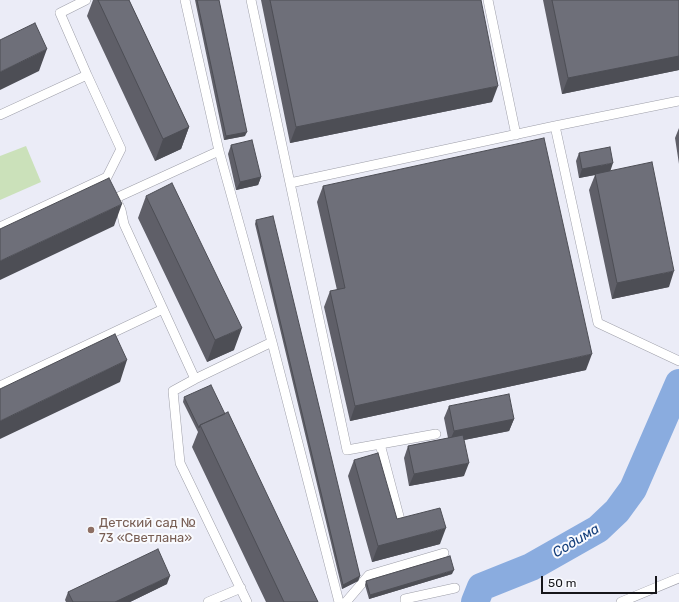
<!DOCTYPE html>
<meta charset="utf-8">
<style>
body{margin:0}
#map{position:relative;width:679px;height:602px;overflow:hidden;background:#ebecf7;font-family:Rubik,sans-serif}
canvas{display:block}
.scale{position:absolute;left:541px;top:576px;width:116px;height:18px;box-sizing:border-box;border:2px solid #16161a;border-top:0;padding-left:5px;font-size:12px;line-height:14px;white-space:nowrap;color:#16161a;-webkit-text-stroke:3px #f9fafe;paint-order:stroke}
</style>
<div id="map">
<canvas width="679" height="602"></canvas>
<div class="scale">50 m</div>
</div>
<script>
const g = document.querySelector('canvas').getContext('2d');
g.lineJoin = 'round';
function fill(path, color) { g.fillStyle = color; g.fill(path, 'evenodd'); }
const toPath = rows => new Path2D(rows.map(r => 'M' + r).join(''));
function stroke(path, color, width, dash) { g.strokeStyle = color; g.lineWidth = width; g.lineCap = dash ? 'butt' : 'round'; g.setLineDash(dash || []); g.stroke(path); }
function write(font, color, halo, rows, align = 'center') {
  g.font = font + ' Rubik,sans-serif'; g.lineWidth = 4; g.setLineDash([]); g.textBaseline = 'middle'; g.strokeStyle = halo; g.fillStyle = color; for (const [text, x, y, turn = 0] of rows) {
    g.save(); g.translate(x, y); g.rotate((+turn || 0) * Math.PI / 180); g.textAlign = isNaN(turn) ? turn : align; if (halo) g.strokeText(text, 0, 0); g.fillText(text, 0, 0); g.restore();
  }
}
const green = toPath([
 [26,146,41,182,0,200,0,156]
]);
const river = toPath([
 [475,602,481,587,531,567,598,529,617,511,633,489,679,383]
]);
const service = toPath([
 [185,0,219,151,272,342,339,602],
 [251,0,290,183],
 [488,0,516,135],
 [0,115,87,75,60,13,86,0],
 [555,126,679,101],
 [115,197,121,210,124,224,195,379],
 [116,198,219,151],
 [0,227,107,177,121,149,87,75],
 [0,386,163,309],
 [436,434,347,450,290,183,555,126,598,323,679,361],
 [380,444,400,520],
 [208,602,241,588],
 [247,602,180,463,173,391,195,379,272,342],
 [346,602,369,575,444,553],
 [405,602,405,599,455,588],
 [621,602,679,578]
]);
const wall = toPath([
 [93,0,129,0,189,127,181,149,155,161,87,16],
 [195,0,219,0,245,136,224,140],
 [261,0,481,0,492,102,290,143],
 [543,0,679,0,679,70,562,94],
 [679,128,679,164,675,138],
 [231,145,261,177,258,185,236,190,228,154],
 [579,153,610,171,669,287,612,299,589,190,595,175,579,178,576,161],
 [323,186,586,370,350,421,324,307,330,291,337,290,317,202],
 [146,196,234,350,207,362,138,218],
 [256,220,360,576,358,581,342,589,255,224],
 [184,397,318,602,266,602,192,447,198,432,183,402],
 [449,406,514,419,509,431,464,440,464,476,409,486,404,458,408,446,448,438,444,418],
 [354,460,397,519,440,544,372,562,348,476],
 [452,574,369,599,365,585,366,581],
 [167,584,130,602,66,602,65,600,68,592]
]);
const shadedWall = toPath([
 [47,49,39,71,0,90,0,72],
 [679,56,679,70,562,94,568,78],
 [498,86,492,102,290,143,296,127],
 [189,127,181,149,155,161,163,139],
 [247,132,245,136,224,140,226,136],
 [613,163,610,172,579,178,582,169],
 [261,177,258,185,236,190,240,182],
 [122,204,114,226,0,280,0,261],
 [674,271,669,287,612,299,617,283],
 [242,328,234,350,207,362,215,340],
 [592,354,586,370,350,421,355,406],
 [127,360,120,382,0,439,0,421],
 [514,419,509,431,449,443,454,431],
 [469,463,464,476,409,486,414,474],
 [446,528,440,544,372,562,378,546],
 [454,570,452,574,369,599,370,595],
 [170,576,167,584,130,602,115,602],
 [360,576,358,581,342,589,343,585]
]);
const building = toPath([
 [98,0,129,0,189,127,163,139,98,0],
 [197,0,219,0,247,132,226,136,197,0],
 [270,0,481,0,498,86,296,127,270,0],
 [552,0,679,0,679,56,568,78,552,0],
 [35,23,47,49,0,72,0,40,35,23],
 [544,138,592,354,355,406,330,291,345,288,323,186,544,138],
 [252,140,261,177,240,182,231,145,252,140],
 [610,147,613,163,582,169,579,153,610,147],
 [652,162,674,271,617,283,595,174,652,162],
 [109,178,122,204,0,261,0,229,109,178],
 [172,183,242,328,215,340,146,196,172,183],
 [273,216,360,576,343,585,256,220,273,216],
 [115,334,127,360,0,421,0,389,115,334],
 [211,385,225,414,200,425,199,428,184,397,211,385],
 [509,394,514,419,454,431,449,406,509,394],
 [228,412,318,602,284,602,200,425,228,412],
 [463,435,469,463,414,474,408,446,463,435],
 [378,453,397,519,440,508,446,528,378,546,354,460,378,453],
 [158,549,170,576,115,602,73,602,68,592,158,549],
 [450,556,454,570,370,595,366,581,450,556]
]);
const markers = [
 [91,530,4,"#8d6e63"]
];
const educationNames = [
 ["Детский сад №",99,523],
 ["73 «Светлана»",99,538]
];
const waterNames = [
 ["Содима",576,541,-31]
];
fill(green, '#cbe1ba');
stroke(river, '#8aacdf', 28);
stroke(service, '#9d9ea8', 10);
stroke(service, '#fff', 9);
fill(wall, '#5f5f68');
fill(shadedWall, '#4d4e55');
fill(building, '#6e6f79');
stroke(building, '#4d4e55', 1);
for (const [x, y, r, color] of markers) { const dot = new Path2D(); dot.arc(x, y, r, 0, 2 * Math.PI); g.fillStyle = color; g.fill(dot); stroke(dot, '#f9fafe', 1.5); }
write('13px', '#785e54', '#f9fafe', educationNames, 'left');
write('italic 14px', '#143f7c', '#f9fafe', waterNames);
</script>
